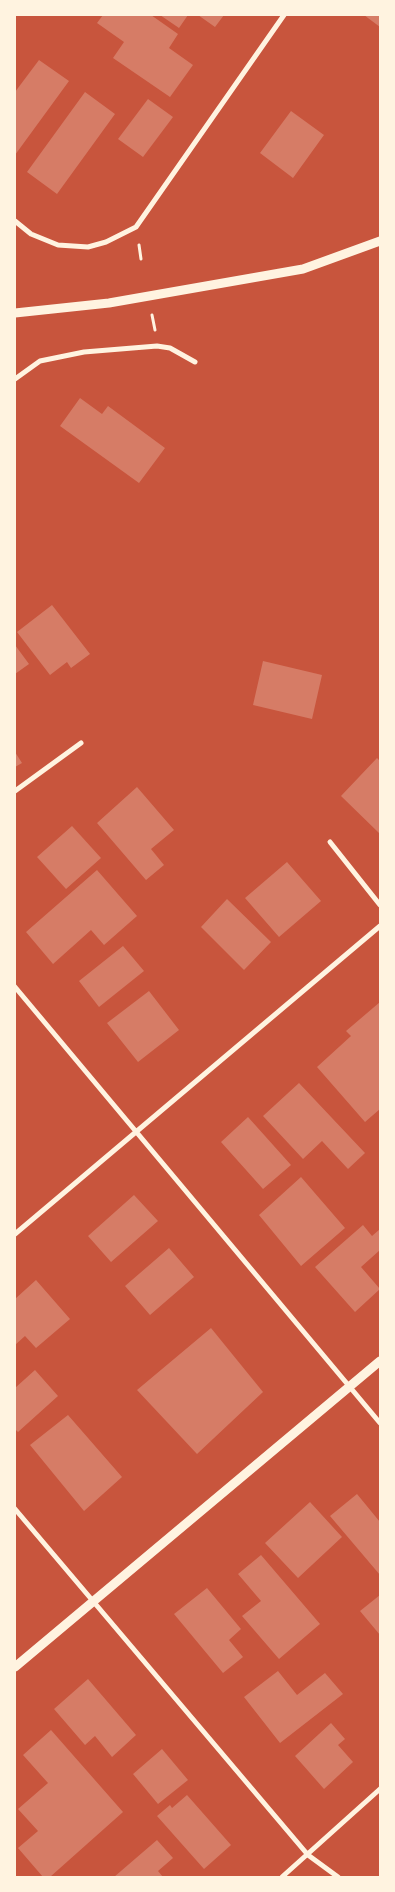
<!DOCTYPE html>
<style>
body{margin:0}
#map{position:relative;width:395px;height:1892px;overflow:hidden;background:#c8553d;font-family:"Nunito Sans",sans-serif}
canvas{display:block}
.frame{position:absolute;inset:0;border:16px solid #fff3e0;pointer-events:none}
</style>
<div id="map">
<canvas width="395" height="1892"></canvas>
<div class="frame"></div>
</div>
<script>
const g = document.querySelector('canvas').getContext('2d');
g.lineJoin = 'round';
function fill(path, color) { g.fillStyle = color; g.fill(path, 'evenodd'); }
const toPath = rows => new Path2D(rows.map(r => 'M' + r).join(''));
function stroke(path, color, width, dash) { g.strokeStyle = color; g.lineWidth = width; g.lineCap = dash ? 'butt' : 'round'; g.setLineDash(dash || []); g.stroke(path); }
const building = toPath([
 [103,15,151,15,178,34,169,48,193,65,170,97,113,58,124,42,97,23],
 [160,15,188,15,179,28],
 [198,15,224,15,215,27],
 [364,15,380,15,380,27],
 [39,60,69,81,15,155,15,92],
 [85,92,115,114,57,194,27,172],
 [148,99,173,117,143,157,118,139],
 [291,111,324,135,293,178,260,153],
 [80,398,102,414,108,406,165,448,139,483,60,426],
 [52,605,90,654,71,668,67,662,50,675,17,632],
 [15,645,29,664,15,674],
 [263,661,322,675,312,719,253,705],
 [15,752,22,763,15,767],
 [377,758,380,761,380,834,341,796],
 [137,787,174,830,151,849,164,865,146,880,97,823],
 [72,826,101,858,66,889,37,857],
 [287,862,321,901,279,937,245,898],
 [97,870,137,916,104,945,91,930,53,964,26,932],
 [227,899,271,942,244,970,201,927],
 [123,946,144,971,99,1007,79,981],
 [149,991,179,1030,138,1062,107,1023],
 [380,1002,380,1109,365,1122,317,1067,351,1036,346,1031],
 [299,1083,365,1153,348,1169,322,1141,303,1159,263,1116],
 [248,1117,291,1165,263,1189,221,1142],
 [301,1177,345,1228,301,1266,259,1215],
 [134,1195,158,1221,111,1262,88,1236],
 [363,1225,372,1236,380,1229,380,1250,361,1267,380,1289,355,1312,315,1267],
 [169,1248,194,1277,150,1315,125,1286],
 [36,1280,70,1319,36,1348,25,1336,15,1345,15,1299],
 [211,1328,263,1392,197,1454,137,1390],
 [35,1370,58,1396,18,1432,15,1429,15,1388],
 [68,1415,122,1477,84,1511,30,1445],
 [357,1494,380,1522,380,1575,330,1516],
 [310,1502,342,1537,298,1578,265,1543],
 [261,1555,320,1624,279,1659,242,1616,261,1601,238,1574],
 [207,1588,241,1629,229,1640,243,1657,223,1673,174,1614],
 [380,1595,380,1635,360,1611],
 [278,1671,297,1695,325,1673,343,1694,280,1743,244,1697],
 [88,1679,136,1735,112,1757,95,1736,85,1745,54,1709],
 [331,1723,345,1739,338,1745,353,1762,324,1789,295,1756],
 [51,1730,123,1812,50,1877,43,1877,18,1848,38,1831,18,1809,48,1783,23,1755],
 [162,1749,188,1780,158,1804,133,1774],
 [187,1795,231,1845,204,1869,157,1816,170,1805,172,1808],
 [157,1840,173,1858,158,1871,163,1877,114,1877]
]);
const path = toPath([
 [139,245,141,259],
 [152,315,155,330]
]);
const minor = toPath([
 [15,221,31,234,58,245,88,247,106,242,136,227,284,15],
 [15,379,40,361,84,352,157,346,170,348,195,362],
 [15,791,81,743],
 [330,842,380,905],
 [15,987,380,1423],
 [15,1234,380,926],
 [15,1509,308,1855,338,1877],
 [282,1877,380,1789]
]);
const tertiary = toPath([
 [15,313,109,303,303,269,380,241],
 [15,1667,380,1361]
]);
fill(building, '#d67c66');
stroke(path, '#fff3e0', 3);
stroke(minor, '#fff3e0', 5);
stroke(tertiary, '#fff3e0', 9);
</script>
